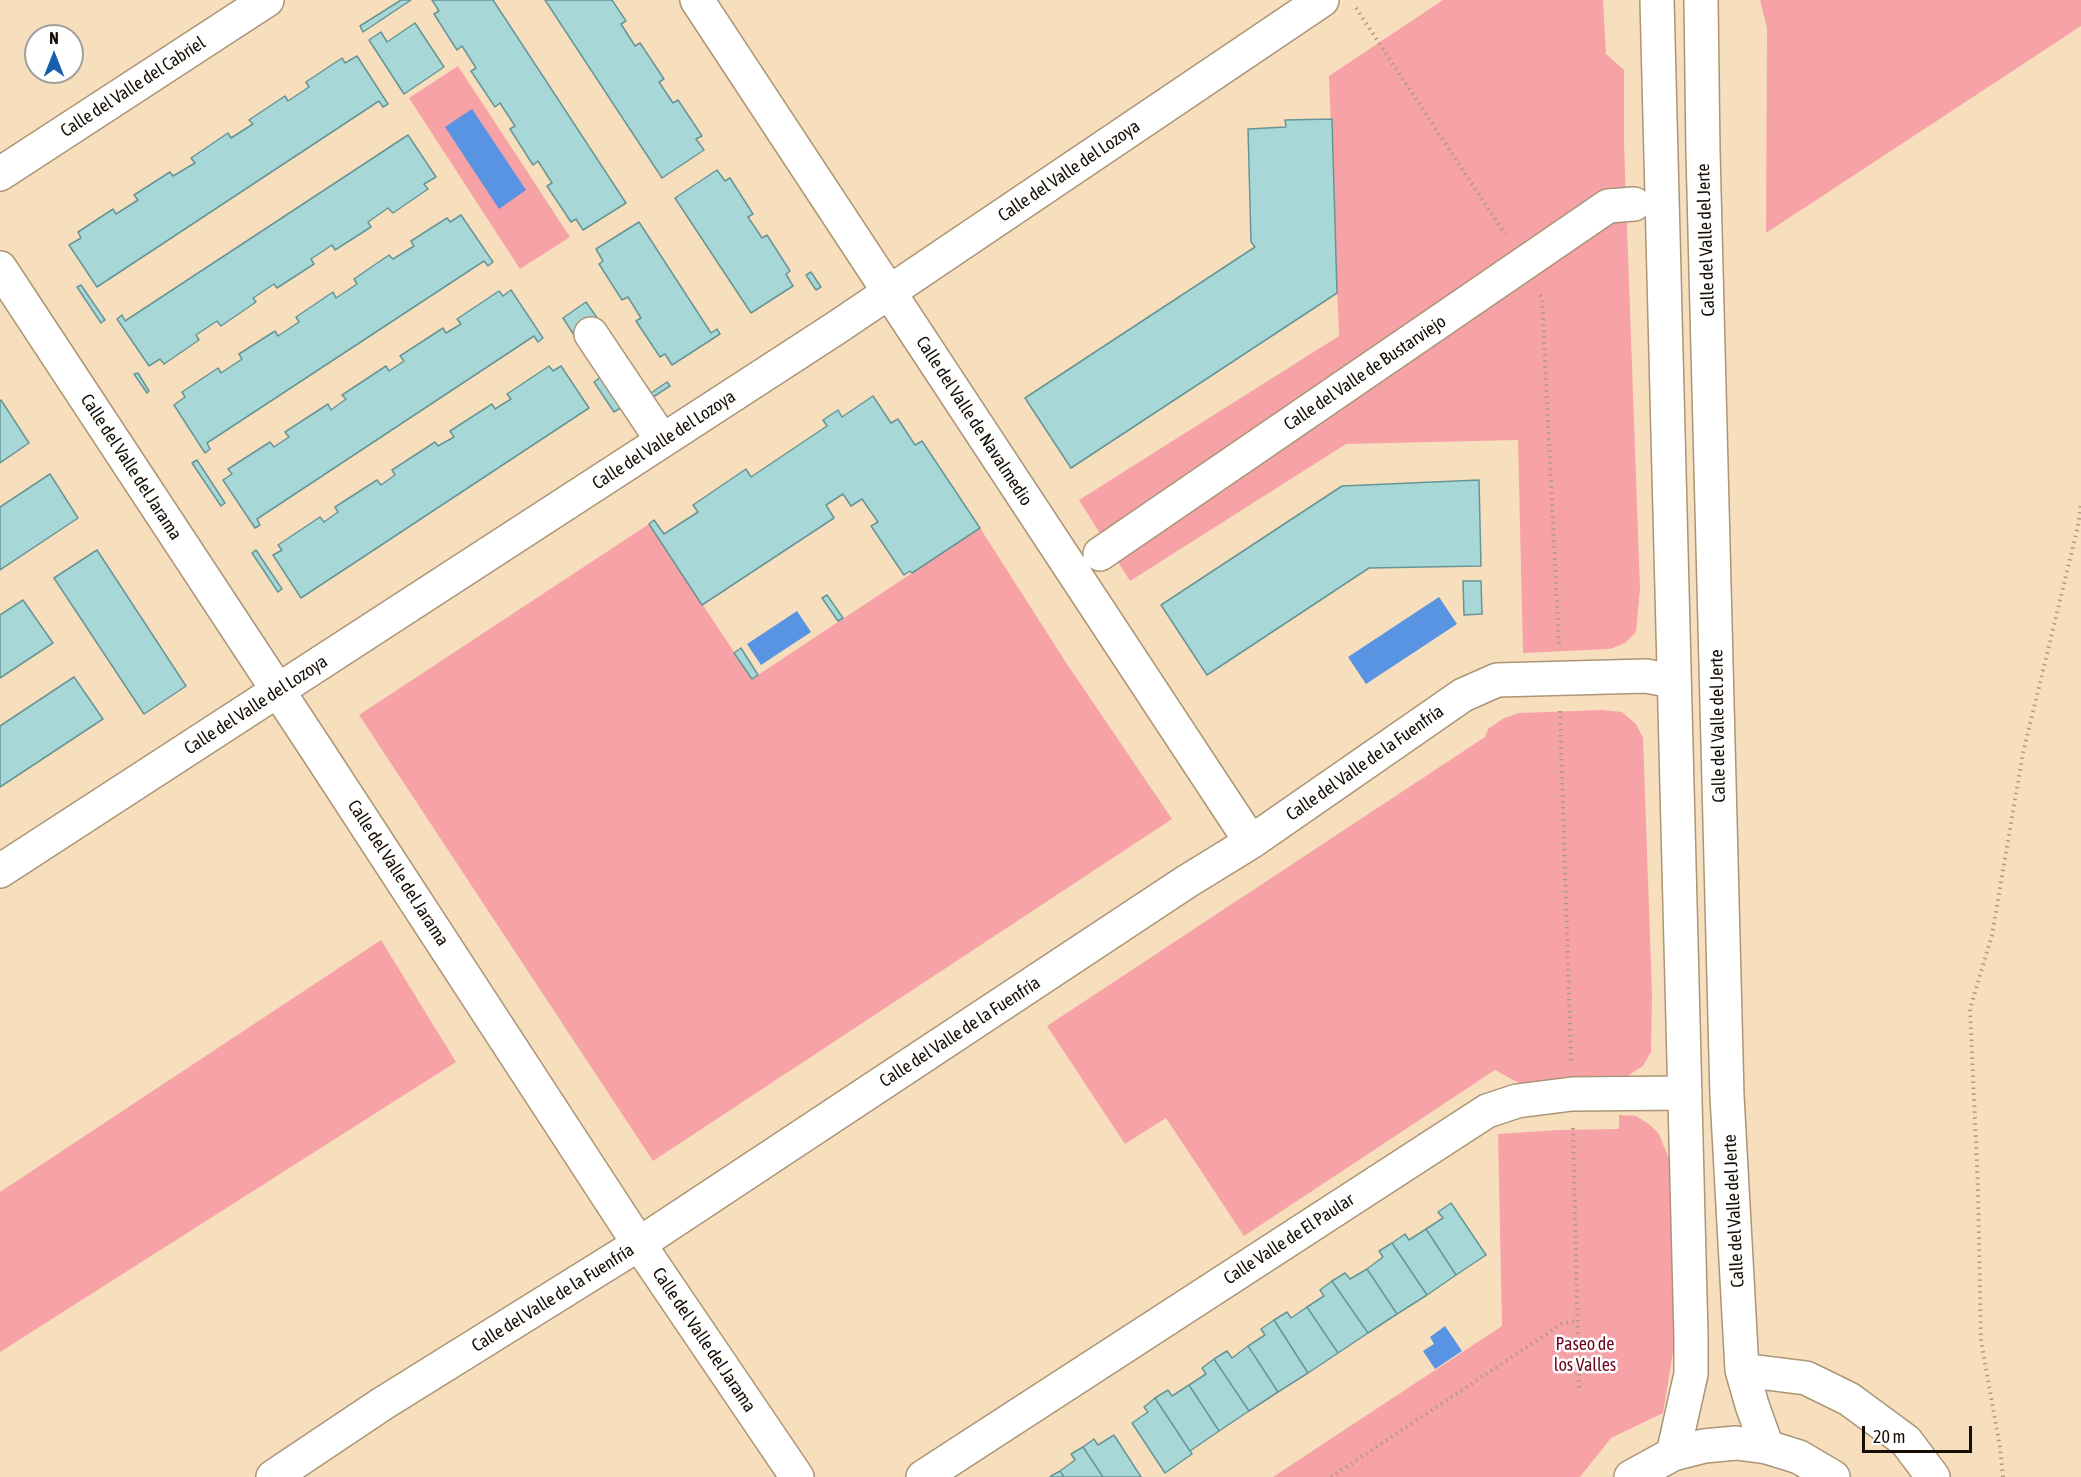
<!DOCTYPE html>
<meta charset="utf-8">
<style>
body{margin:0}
#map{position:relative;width:2081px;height:1477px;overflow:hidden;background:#f7dfbe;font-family:"Asap Condensed",sans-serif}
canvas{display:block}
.north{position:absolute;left:24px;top:24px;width:60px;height:60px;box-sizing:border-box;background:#fff;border:2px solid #a29f9b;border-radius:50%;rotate:0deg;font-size:16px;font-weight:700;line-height:24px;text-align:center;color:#160e04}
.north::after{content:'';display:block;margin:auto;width:21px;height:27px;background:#185eae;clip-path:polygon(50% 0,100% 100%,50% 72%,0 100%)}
.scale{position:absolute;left:1862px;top:1426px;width:110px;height:27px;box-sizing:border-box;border:3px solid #160e04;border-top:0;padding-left:8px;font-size:18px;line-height:21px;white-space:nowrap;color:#160e04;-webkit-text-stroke:4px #fff;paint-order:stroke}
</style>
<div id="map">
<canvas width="2081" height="1477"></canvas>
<div class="north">N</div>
<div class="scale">20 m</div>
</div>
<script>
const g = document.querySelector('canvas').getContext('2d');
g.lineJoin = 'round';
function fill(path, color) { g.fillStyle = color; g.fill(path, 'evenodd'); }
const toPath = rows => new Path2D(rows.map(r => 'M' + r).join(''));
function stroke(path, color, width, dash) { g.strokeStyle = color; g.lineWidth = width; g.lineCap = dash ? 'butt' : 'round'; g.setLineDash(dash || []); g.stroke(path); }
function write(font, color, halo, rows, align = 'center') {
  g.font = font + ' "Asap Condensed",sans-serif'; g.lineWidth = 5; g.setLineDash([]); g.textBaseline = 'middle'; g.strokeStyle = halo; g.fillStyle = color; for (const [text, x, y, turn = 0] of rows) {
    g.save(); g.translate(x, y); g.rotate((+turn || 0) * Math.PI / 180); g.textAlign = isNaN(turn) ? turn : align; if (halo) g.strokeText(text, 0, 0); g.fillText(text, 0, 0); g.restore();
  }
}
const green = toPath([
 [1443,0,1603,0,1606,54,1624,70,1624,143,1640,589,1636,632,1625,643,1610,649,1523,653,1518,440,1346,444,1130,581,1079,500,1339,336,1329,76],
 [1760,0,2081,0,2081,26,1766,233,1767,28],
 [458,66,570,237,520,269,409,98],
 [649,524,752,679,980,528,1067,664,1172,819,653,1161,359,715],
 [1602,710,1622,712,1636,724,1643,738,1652,994,1651,1052,1643,1066,1626,1077,1519,1083,1495,1070,1244,1236,1166,1118,1125,1144,1047,1026,1485,737,1488,729,1504,718,1519,713],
 [381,940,456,1062,0,1352,0,1192],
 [1619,1115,1636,1116,1649,1124,1659,1134,1669,1159,1674,1346,1663,1413,1611,1438,1580,1477,1273,1477,1502,1326,1498,1134,1558,1130,1619,1129]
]);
const water = toPath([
 [472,109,526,190,499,209,445,127],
 [1439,597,1457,624,1366,684,1348,657],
 [797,611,811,632,761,665,747,644],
 [1445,1326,1462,1351,1435,1369,1423,1351,1434,1344,1430,1337]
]);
const building = toPath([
 [401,0,411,0,363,32,360,26,401,0],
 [432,0,493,0,626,203,583,230,576,219,571,222,547,186,552,183,538,161,533,165,510,129,515,126,500,103,495,107,471,71,476,68,462,46,457,50,434,14,439,11,432,0],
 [545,0,612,0,626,21,621,24,635,46,640,43,664,79,659,82,673,103,678,100,702,136,696,139,704,150,662,178,545,0],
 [415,23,444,67,404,94,369,40,381,32,387,42,415,23],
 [357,56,388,104,383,107,379,101,97,287,69,245,81,238,78,232,113,209,116,214,138,200,134,195,170,172,173,176,195,163,191,158,228,133,231,138,253,124,249,120,285,96,288,101,309,87,306,82,342,58,345,63,357,56],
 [1332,119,1337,293,1071,468,1025,398,1255,247,1251,242,1248,129,1286,127,1285,120,1332,119],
 [408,135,436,177,424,184,428,189,393,213,388,208,368,222,371,227,335,250,332,245,311,259,314,264,277,288,274,284,253,298,256,302,221,326,217,321,196,335,199,340,164,364,160,359,149,366,117,319,122,315,125,321,408,135],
 [717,170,725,181,730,178,753,214,748,217,762,238,767,235,790,271,786,274,793,286,751,313,675,198,717,170],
 [461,215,493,262,488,266,484,261,207,443,210,449,205,453,174,405,185,397,182,392,218,368,221,373,242,359,239,354,275,331,278,336,299,322,296,317,333,292,336,298,357,284,354,279,389,255,393,259,414,246,411,241,447,218,450,222,461,215],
 [639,222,711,333,717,329,720,334,672,365,665,354,660,357,636,321,641,318,628,297,622,300,599,264,603,261,596,249,639,222],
 [811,272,821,287,816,290,806,275,811,272],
 [81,285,105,320,101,323,77,287,81,285],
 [511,290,543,338,538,342,534,336,257,519,260,525,255,528,223,480,232,474,228,469,270,442,274,447,289,437,285,432,328,404,331,410,346,399,342,395,386,366,389,371,404,361,400,356,443,328,446,333,461,324,457,319,499,291,503,296,511,290],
 [586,302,600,322,576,338,563,318,586,302],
 [549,366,553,371,561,366,589,408,301,598,273,555,282,550,278,545,320,517,324,522,338,512,335,507,377,480,381,485,395,475,392,470,435,442,438,446,454,437,450,431,492,404,495,409,511,399,507,394,549,366],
 [138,373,149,391,147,393,134,374,138,373],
 [602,376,622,407,614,412,594,382,602,376],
 [667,382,670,386,650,399,641,386,645,384,651,393,667,382],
 [873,396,891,423,898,419,915,445,922,441,980,528,912,573,910,571,904,575,871,526,878,522,862,499,851,506,843,494,826,505,834,518,702,605,649,524,654,520,664,534,698,512,693,505,746,469,751,477,827,426,823,420,838,410,842,417,873,396],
 [1,400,29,443,0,463,0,401,1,400],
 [197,460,225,503,221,506,192,463,197,460],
 [50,474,78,518,0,570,0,507,50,474],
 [1479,480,1481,566,1369,568,1207,675,1161,605,1342,486,1479,480],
 [97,550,186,686,144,714,54,578,97,550],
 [256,550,282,589,278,592,252,553,256,550],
 [1463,581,1481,581,1482,614,1464,615,1463,581],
 [827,595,843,618,838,621,822,598,827,595],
 [23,600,53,643,0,678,0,615,23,600],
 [741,648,758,675,752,679,734,653,741,648],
 [74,677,103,719,0,787,0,726,74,677],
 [1451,1203,1486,1255,1456,1275,1426,1229,1443,1218,1438,1212,1451,1203],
 [1426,1229,1456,1275,1427,1295,1392,1243,1405,1234,1409,1240,1426,1229],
 [1392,1243,1427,1295,1397,1314,1367,1269,1383,1257,1379,1251,1392,1243],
 [1367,1269,1397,1314,1368,1333,1332,1281,1345,1273,1350,1279,1367,1269],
 [1332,1281,1368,1333,1338,1353,1307,1307,1324,1296,1320,1290,1332,1281],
 [1307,1307,1338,1353,1308,1373,1274,1320,1287,1312,1291,1318,1307,1307],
 [1274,1320,1308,1373,1278,1392,1248,1346,1265,1335,1261,1329,1274,1320],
 [1248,1346,1278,1392,1249,1411,1214,1359,1227,1351,1232,1358,1248,1346],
 [1214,1359,1249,1411,1219,1431,1189,1385,1206,1374,1202,1368,1214,1359],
 [1189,1385,1219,1431,1190,1451,1155,1398,1168,1390,1172,1396,1189,1385],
 [1155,1398,1192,1454,1165,1473,1132,1423,1148,1412,1144,1407,1155,1398],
 [1114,1435,1141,1477,1103,1477,1083,1447,1094,1439,1098,1445,1114,1435],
 [1083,1447,1103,1477,1064,1477,1060,1471,1075,1460,1071,1454,1083,1447],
 [1060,1471,1064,1477,1050,1477,1051,1476,1060,1471]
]);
const path = toPath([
 [1356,8,1505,234],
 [1540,295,1542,299,1559,644],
 [1560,711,1571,1061],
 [1573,1128,1579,1388],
 [1331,1477,1563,1323,1577,1321],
 [2003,1477,2000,1447,1981,1341,1978,1189,1970,1009,1992,935,2023,753,2078,526,2081,504]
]);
const minor = toPath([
 [697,0,1251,842],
 [1657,0,1691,1336,1691,1374,1673,1454],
 [1701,0,1703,152,1727,1096,1742,1370,1752,1405,1767,1447],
 [0,174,267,0],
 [0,268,319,753,639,1244,797,1477],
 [591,334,662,440],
 [1100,554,1608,206,1634,204],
 [0,871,836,328,1322,0],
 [1742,1370,1806,1378,1849,1399,1906,1441,1933,1477],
 [273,1477,382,1404,639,1244,1186,882,1251,842,1463,695,1497,680,1646,676,1673,681],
 [923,1477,1487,1111,1517,1101,1572,1094,1685,1093]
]);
const major = toPath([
 [1631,1477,1673,1454,1704,1446,1736,1443,1767,1447,1799,1457,1833,1477]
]);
const streetNames = [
 ["Calle del Valle del Cabriel",133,87,-33],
 ["Calle del Valle del Lozoya",1069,171,-34],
 ["Calle del Valle del Jerte",1706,240,-92],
 ["Calle del Valle de Bustarviejo",1365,373,-34],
 ["Calle del Valle de Navalmedio",974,421,57],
 ["Calle del Valle del Lozoya",664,440,-33],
 ["Calle del Valle del Jarama",131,467,57],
 ["Calle del Valle del Lozoya",256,705,-33],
 ["Calle del Valle del Jerte",1718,726,-91],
 ["Calle del Valle de la Fuenfría",1365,763,-35],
 ["Calle del Valle del Jarama",398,873,57],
 ["Calle del Valle de la Fuenfría",960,1032,-33],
 ["Calle del Valle del Jerte",1734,1211,-93],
 ["Calle Valle de El Paular",1289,1239,-33],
 ["Calle del Valle de la Fuenfría",553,1298,-32],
 ["Calle del Valle del Jarama",704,1340,56]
];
const parkNames = [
 ["Paseo de",1585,1344],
 ["los Valles",1585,1365]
];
fill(green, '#f6a2a7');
fill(water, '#5894e1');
fill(building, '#a7d8d7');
stroke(building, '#679595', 1.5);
stroke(minor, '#ab9576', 36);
stroke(major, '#ab9576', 36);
stroke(path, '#ae9c82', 4, [1.5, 4.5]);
stroke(minor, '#fff', 33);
stroke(major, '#fff', 33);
write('18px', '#160e04', '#fff', streetNames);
write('18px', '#6b0721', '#fff', parkNames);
</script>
